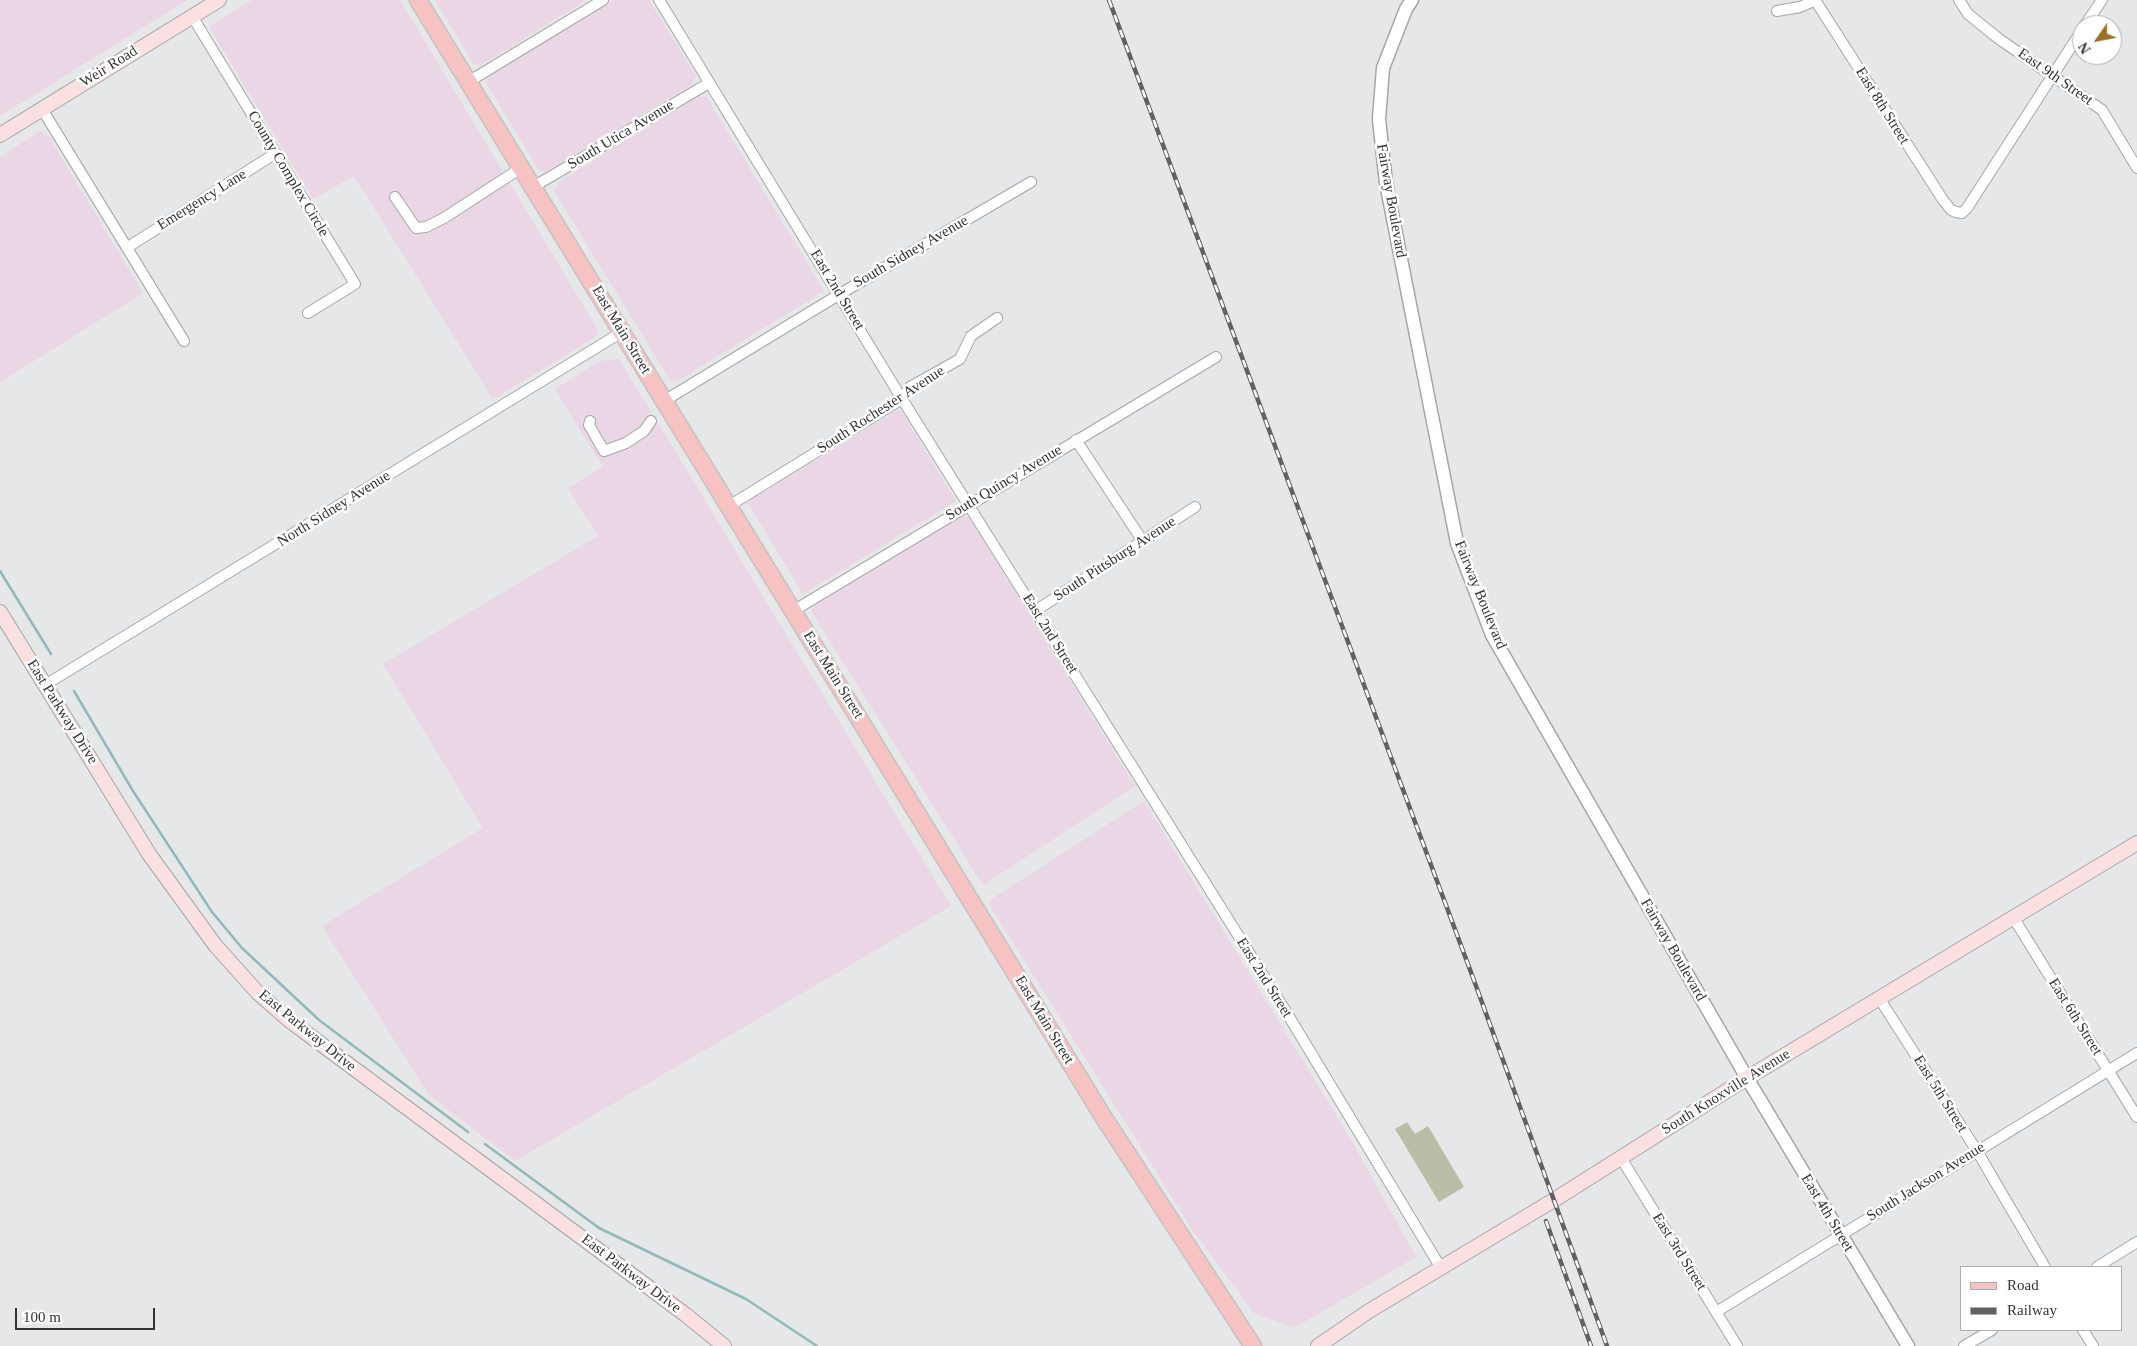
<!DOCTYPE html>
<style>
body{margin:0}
#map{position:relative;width:2137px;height:1346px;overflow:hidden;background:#e5e7e8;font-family:Georgia,serif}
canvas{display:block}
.legend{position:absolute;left:1960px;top:1266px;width:162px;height:65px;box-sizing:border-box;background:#fff;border:1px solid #adadae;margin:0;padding:6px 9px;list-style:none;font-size:15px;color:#333334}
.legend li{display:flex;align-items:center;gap:10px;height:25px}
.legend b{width:25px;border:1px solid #adadae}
.north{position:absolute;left:2072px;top:15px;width:50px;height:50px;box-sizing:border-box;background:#fff;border:1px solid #adadae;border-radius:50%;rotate:237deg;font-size:14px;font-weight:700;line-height:20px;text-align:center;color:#333334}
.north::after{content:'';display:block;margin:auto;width:18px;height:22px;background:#9b701f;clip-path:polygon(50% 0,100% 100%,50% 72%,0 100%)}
.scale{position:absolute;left:15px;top:1308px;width:140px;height:22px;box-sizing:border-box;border:2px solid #333334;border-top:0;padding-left:6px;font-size:15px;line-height:18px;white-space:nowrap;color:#333334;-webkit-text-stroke:4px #fff;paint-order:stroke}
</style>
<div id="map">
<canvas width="2137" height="1346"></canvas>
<ul class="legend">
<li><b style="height:6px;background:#f6c2c2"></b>Road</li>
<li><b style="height:6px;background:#616162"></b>Railway</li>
</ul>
<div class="north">N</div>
<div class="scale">100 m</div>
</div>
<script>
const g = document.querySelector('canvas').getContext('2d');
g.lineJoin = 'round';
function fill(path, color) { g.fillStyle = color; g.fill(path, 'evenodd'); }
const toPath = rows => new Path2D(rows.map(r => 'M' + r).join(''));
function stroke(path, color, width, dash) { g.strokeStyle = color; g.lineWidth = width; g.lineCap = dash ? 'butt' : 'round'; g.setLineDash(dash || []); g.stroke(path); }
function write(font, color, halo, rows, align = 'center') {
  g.font = font + ' Georgia,serif'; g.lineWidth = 5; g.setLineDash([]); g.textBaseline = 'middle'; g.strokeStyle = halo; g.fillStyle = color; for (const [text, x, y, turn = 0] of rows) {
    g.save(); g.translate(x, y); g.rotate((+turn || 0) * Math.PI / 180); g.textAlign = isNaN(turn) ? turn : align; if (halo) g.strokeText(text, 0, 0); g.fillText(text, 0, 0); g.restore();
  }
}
const commercial = toPath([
 [0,0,187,0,0,116],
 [252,0,400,0,599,332,594,338,495,398,491,396,354,176,313,199,209,27],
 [435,0,586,0,480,66,473,63],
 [612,0,649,0,696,76,691,85,545,172,539,170,486,83,488,76],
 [706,96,824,291,677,381,670,380,554,191,560,181,696,97],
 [40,131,49,137,143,293,0,382,0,157],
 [619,359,951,906,515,1161,429,1095,322,926,483,828,383,664,598,536,568,488,603,467,555,389,600,361],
 [900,409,956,501,803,594,747,502],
 [962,516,969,518,1135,786,983,885,811,611,814,606],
 [1144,801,1350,1138,1416,1257,1294,1328,1254,1313,1194,1232,989,904,990,900]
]);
const green = toPath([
 [1407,1122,1415,1134,1428,1126,1464,1187,1439,1202,1395,1129]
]);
const stream = toPath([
 [0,571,51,654],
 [74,691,133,791,212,912,242,948,319,1020,468,1132],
 [485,1144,599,1228,746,1299,817,1346]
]);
const minor = toPath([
 [659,0,902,399,1285,1010,1441,1268],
 [1815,0,1943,200,1951,210,1956,212,1962,213,1967,208,2082,30],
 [1959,0,1968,14,1999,39,2102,110,2137,168],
 [1777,11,1800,7,1816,0],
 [192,16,355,284,308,313],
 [2085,25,2102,0],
 [468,82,603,0],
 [42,109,184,341],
 [533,187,709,83],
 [395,197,416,228,426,227,444,218,521,168],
 [128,247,276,153],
 [664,401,840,294,1031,182],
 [590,421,589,425,604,451,626,443,644,431,651,421],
 [1076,440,1142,540],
 [729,506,902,399,910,387,960,359,971,336,997,318],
 [793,611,1216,357],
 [1035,611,1195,507],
 [45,685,622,332],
 [2013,917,2137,1117],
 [1879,998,1977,1151,2045,1267],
 [1621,1158,1737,1346],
 [2097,1267,2137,1242],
 [1716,1312,2137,1053],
 [2083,1330,2093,1346],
 [1964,1346,1992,1330]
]);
const tertiary = toPath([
 [1412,0,1406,9,1383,68,1379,119,1386,183,1457,543,1492,635,1747,1078,1908,1346]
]);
const secondary = toPath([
 [0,135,219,0],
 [0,612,149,854,215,945,258,993,290,1021,686,1315,724,1346],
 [1318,1346,1369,1311,1554,1200,1747,1078,2137,843]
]);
const primary = toPath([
 [418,0,1104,1118,1253,1346]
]);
const rail = toPath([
 [1109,0,1472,975,1607,1346],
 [1546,1221,1591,1346]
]);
const streetNames = [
 ["Weir Road",109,67,-32],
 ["East 9th Street",2055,77,35],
 ["East 8th Street",1882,106,58],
 ["South Utica Avenue",621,135,-31],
 ["County Complex Circle",288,174,59],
 ["Emergency Lane",202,200,-32],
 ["Fairway Boulevard",1391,201,80],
 ["South Sidney Avenue",911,252,-30],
 ["East 2nd Street",837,290,59],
 ["East Main Street",621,330,59],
 ["South Rochester Avenue",881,410,-33],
 ["South Quincy Avenue",1004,483,-31],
 ["North Sidney Avenue",334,509,-32],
 ["South Pittsburg Avenue",1115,559,-33],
 ["Fairway Boulevard",1480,595,68],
 ["East 2nd Street",1050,634,58],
 ["East Main Street",833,675,58],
 ["East Parkway Drive",62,712,58],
 ["Fairway Boulevard",1673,950,60],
 ["East 2nd Street",1264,978,58],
 ["East 6th Street",2075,1017,58],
 ["East Main Street",1044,1020,59],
 ["East Parkway Drive",307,1031,39],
 ["South Knoxville Avenue",1726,1092,-32],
 ["East 5th Street",1940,1094,58],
 ["South Jackson Avenue",1926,1182,-32],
 ["East 4th Street",1827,1213,59],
 ["East 3rd Street",1679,1252,58],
 ["East Parkway Drive",631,1274,37]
];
fill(commercial, '#ead6e5');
fill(green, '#b8bfa6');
stroke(stream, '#91b9bc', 2.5);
stroke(minor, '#a5a6a8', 12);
stroke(tertiary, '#a5a6a8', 15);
stroke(secondary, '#a5a6a8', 16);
stroke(primary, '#c2c2c2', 19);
stroke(minor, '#fff', 10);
stroke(tertiary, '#fff', 12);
stroke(secondary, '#fae0e1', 14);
stroke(primary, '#f6c2c2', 16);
stroke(rail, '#616162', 4.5);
stroke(rail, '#fff', 2.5, [8]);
write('15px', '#333334', '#fff', streetNames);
</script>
